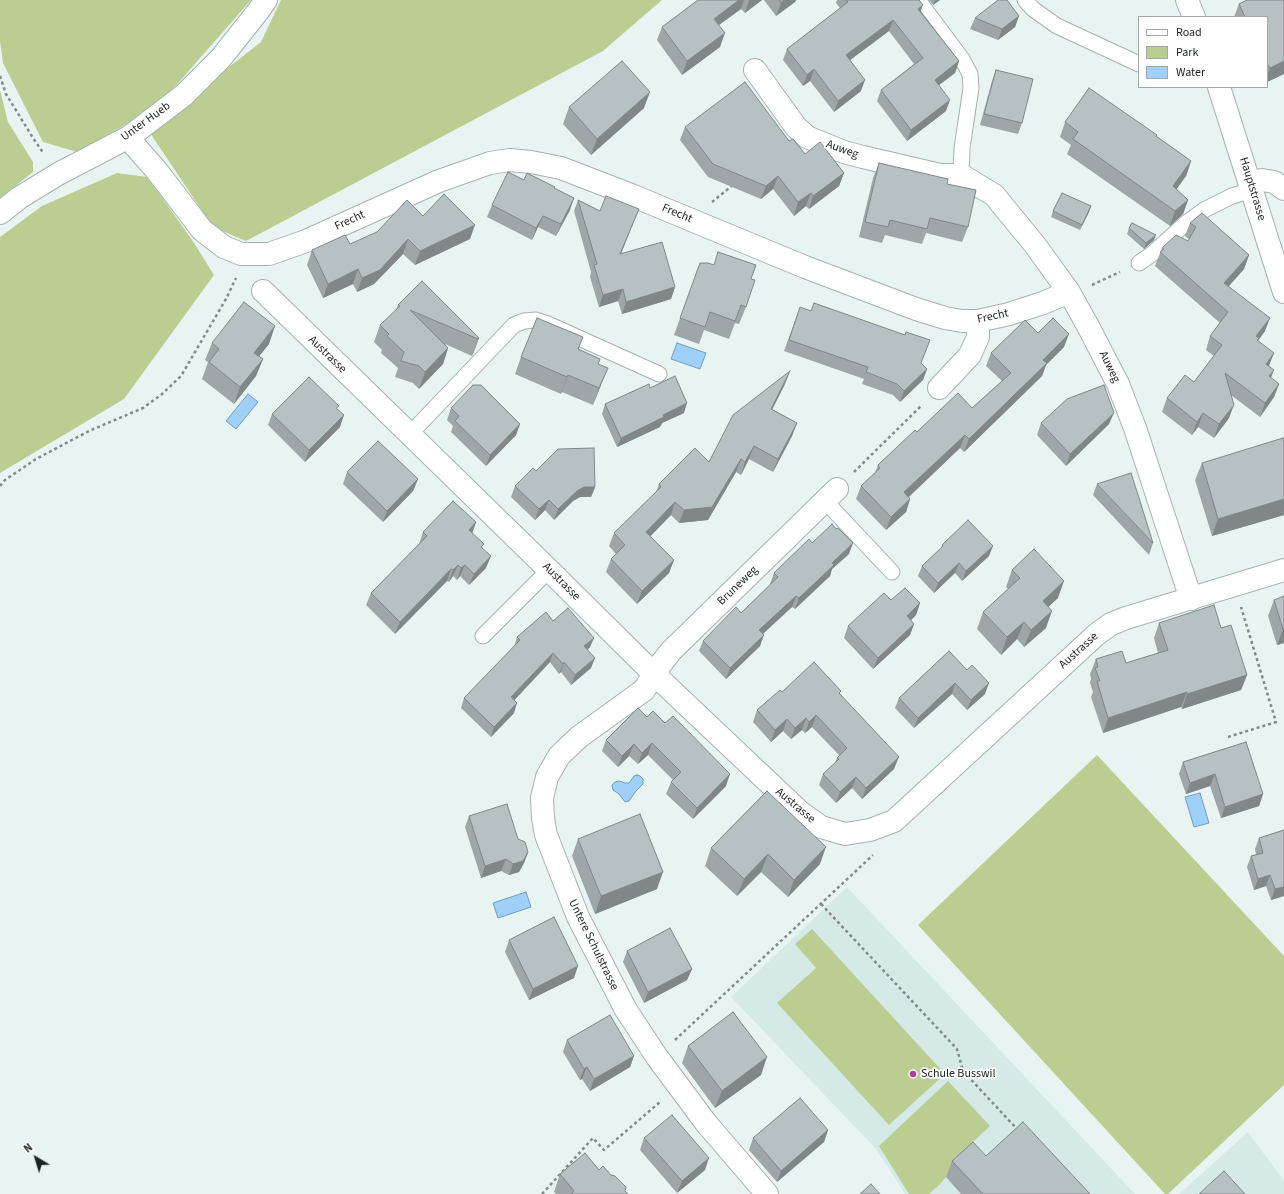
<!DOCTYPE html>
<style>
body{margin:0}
#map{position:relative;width:1284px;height:1194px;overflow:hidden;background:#e8f4f1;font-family:"Source Sans 3",sans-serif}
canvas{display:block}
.legend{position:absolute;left:1138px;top:16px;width:130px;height:72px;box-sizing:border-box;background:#fff;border:1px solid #a5a7a6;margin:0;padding:5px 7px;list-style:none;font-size:12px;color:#1d2221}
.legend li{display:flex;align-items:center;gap:8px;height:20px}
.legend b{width:20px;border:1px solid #a5a7a6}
.north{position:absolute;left:16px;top:1138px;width:40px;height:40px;-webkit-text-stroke:3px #fff;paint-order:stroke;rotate:322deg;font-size:11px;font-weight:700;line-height:16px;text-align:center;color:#1d2221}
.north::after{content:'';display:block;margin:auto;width:14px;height:18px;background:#1d2221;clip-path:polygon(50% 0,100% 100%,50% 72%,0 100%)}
</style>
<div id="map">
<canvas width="1284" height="1194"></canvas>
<ul class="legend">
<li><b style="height:5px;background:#fff"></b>Road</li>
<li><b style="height:11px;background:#bbce92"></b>Park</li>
<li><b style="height:11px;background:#9ed0f9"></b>Water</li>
</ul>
<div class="north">N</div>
</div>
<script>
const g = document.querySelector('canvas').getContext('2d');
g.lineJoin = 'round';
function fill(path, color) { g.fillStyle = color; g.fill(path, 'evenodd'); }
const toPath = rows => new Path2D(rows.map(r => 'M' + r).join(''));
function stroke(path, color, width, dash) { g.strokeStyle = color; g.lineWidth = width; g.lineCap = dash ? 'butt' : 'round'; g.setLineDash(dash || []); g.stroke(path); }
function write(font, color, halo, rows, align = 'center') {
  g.font = font + ' "Source Sans 3",sans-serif'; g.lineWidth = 3.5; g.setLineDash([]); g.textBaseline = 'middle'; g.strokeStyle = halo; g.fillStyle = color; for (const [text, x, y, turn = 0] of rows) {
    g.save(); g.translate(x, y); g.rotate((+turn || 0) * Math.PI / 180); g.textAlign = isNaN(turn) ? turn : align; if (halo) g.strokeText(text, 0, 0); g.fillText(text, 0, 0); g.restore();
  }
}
const built = toPath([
 [847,887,1135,1194,905,1194,877,1150,731,997],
 [1248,1132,1284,1181,1284,1194,1179,1194]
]);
const green = toPath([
 [0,0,251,0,158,106,77,152,43,142,3,63,0,41],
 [281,0,662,0,603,51,246,241,213,227,148,130,261,42],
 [0,90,8,122,33,162,33,172,0,198],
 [117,173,147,177,161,196,194,243,214,275,124,399,0,473,0,237,42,206],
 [1097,755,1284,956,1284,1085,1168,1194,1165,1194,918,925],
 [812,929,945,1074,889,1125,777,1003,816,968,795,944],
 [948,1081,990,1126,974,1141,967,1158,946,1177,940,1184,929,1194,909,1194,879,1146]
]);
const water = toPath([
 [677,343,706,353,700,369,671,359,677,343],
 [248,394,258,402,236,429,226,421,248,394],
 [637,775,640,776,643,779,643,784,636,791,629,801,625,802,619,794,613,790,612,785,615,782,619,781,625,783,629,783,634,776,637,775],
 [1200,793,1209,823,1194,827,1185,797,1200,793],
 [526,892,531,907,498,918,493,903,526,892]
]);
const path = toPath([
 [0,76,6,94,33,138,44,154],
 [712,202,733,185],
 [1092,285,1120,272],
 [854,472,922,405],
 [0,486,5,480,36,459,89,431,143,408,161,395,181,376,226,299,236,278],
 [1228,737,1276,722,1241,607],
 [821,904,957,1049,963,1071,1017,1129],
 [675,1040,873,855],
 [542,1194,593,1138,604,1150,660,1102]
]);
const service = toPath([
 [918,0,962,59,970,74,971,88,962,148,961,175],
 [1025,0,1033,9,1057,26,1139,64],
 [1139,263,1152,254,1185,224,1204,210,1232,196,1252,190],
 [409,435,514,325,524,321,536,320,548,324,659,374],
 [825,501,892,572],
 [483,636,549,570]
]);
const minor = toPath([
 [755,70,796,127,807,137,844,152,863,157,940,175,961,175,994,195,1035,245,1069,292,1089,328,1118,384,1135,428,1191,599],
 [129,137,135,146,157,171,202,230,224,247,241,254,269,254,306,241,439,181,490,163,510,160,531,162,561,168,631,195,805,267,916,309,945,318,962,321,978,321,1009,314,1043,303,1069,292],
 [1250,183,1262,180,1274,182,1284,189],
 [0,213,19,198,58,174,129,137,184,95,221,58,259,10,266,0],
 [263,291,549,570,654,674,800,812,821,827,845,834,870,830,894,821,1097,634,1111,624,1126,618,1284,570],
 [939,388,970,355,978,337,978,321],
 [767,1194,706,1123,657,1057,626,1010,578,917,546,835,543,818,542,798,547,777,559,756,579,737,644,690,660,665,671,651,837,489]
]);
const tertiary = toPath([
 [1187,0,1194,17],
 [1219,87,1284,292]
]);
const wall = toPath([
 [698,0,762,0,745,13,741,9,719,25,720,47,682,75,657,40,662,27],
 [764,0,796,0,795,2,776,16],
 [837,0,919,0,921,11,959,61,955,73,939,85,946,111,907,141,877,101,881,90,914,64,889,31,850,60,861,91,834,112,810,81,803,86,783,60,787,49,840,8,836,3],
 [929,0,940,0,933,5],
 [1247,0,1284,0,1284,74,1267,82,1267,17,1234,17,1239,4],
 [1019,16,1015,27,998,40,970,29,975,18],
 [996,70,1022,123,1018,134,980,125,992,81],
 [569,107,644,108,591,155,563,124],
 [1065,122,1157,135,1156,136,1191,161,1186,176,1176,189,1188,200,1183,214,1170,226,1067,154,1071,145,1060,137],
 [685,127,789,141,805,154,844,173,839,186,809,209,806,206,794,216,773,189,761,199,708,177,680,140],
 [879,163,947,184,968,227,962,242,926,233,922,244,885,235,882,243,859,237,873,178],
 [524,180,554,188,570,210,556,236,538,227,532,240,487,217,492,205],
 [578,200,600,211,634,221,621,254,675,287,671,299,622,314,618,301,599,307,590,277,591,272,574,211],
 [1091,206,1089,212,1080,230,1051,217,1053,211],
 [423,216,470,239,415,265,403,254,374,284,357,292,353,284,323,298,307,265,312,250,350,244],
 [1190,223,1249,255,1244,269,1229,286,1265,331,1258,341,1269,366,1271,378,1279,384,1274,397,1260,417,1231,395,1229,418,1214,438,1198,427,1192,435,1162,412,1167,398,1194,382,1214,356,1206,350,1210,336,1220,323,1155,266,1162,248,1188,241,1189,239,1185,236],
 [1129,228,1154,240,1144,249,1127,234],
 [700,263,751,279,746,307,739,324,735,323,729,339,704,330,699,344,674,335],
 [398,305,479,338,473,354,472,356,445,344,448,348,443,364,419,389,413,383,395,377,398,368,381,353,382,350,374,342,380,325,396,310],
 [800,307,921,363,927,369,923,380,900,402,893,395,862,384,864,379,784,351],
 [1038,333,1064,347,1046,365,1042,376,964,452,960,448,909,497,910,499,906,512,886,530,856,499,861,486,875,473,878,465,917,432,972,408,1002,381,986,366,991,353],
 [583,337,578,350,598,364,601,385,593,405,562,392,561,394,515,374,521,357],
 [212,343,269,344,259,356,263,359,256,376,234,404,202,379,208,362,205,360],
 [785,384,772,409,797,423,792,436,773,472,749,459,741,475,736,472,708,520,679,523,671,515,650,536,674,560,669,573,637,604,606,572,611,559,616,554,609,546,614,533,656,492,659,484,709,462],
 [650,388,684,413,662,423,660,427,617,447,602,414,605,404],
 [451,408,520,424,516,435,486,466,451,432,453,426,447,420],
 [338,409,340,427,305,462,268,425,272,414],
 [1041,423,1109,424,1066,466,1037,435],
 [1284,442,1284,515,1212,536,1195,480,1202,463],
 [536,471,595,487,591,497,580,497,573,501,554,520,545,510,535,520,511,497,515,486],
 [347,472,418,479,413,491,383,522,343,484],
 [1097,484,1153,543,1149,555,1093,495],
 [476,522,472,533,483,548,486,568,469,585,460,576,457,580,453,576,449,582,447,581,395,634,366,605,371,593,419,544,423,532],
 [812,543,849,554,832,569,830,576,795,609,792,607,763,634,760,646,726,679,699,651,703,641,741,613,771,584,770,584,774,573],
 [942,545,989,556,962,581,955,573,934,593,918,576,922,566,941,549],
 [1012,570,1058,598,1048,607,1046,628,1024,647,1017,639,1001,655,977,629,983,612,1008,589,1006,587],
 [1284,596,1284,643,1277,645,1268,616,1274,600],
 [891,600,920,603,916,615,911,620,914,624,910,635,873,669,844,638,848,626],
 [553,621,590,647,588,650,591,668,571,685,561,672,559,674,550,662,514,700,514,713,491,737,461,708,464,698,514,647,517,637],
 [1159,623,1221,628,1247,675,1241,690,1182,709,1181,707,1103,733,1091,697,1093,692,1090,683,1091,679,1090,674,1096,659,1126,663,1158,653,1154,638],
 [949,651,985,694,967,710,952,694,914,728,895,708,899,698],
 [782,692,840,694,894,769,862,799,852,788,836,803,819,785,823,774,835,763,837,758,839,755,812,727,805,733,802,730,791,739,783,731,771,742,753,722,757,710],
 [647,717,726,786,693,819,666,794,671,782,673,780,648,755,638,764,629,756,618,767,602,751,606,740],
 [1246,742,1263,794,1259,806,1221,818,1210,786,1186,794,1179,774,1183,762],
 [767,791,820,864,788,897,761,872,737,896,705,866,711,848],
 [469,816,518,839,528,852,524,863,519,872,509,875,501,871,481,878,465,827],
 [1284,830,1284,896,1271,900,1266,886,1254,890,1247,867,1251,856,1256,855,1255,849,1259,838],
 [578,839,657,889,595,914,572,856],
 [509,940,574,978,529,1000,505,952],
 [627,951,692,969,687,980,644,1003,623,962],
 [567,1040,634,1056,630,1067,590,1091,582,1079,580,1080,563,1052],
 [688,1046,761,1075,715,1108,682,1063],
 [828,1130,824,1142,777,1182,749,1150,753,1138],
 [644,1138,705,1170,677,1193,640,1150],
 [952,1161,1090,1194,961,1194,946,1177],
 [599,1170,625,1191,628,1194,556,1194,554,1192,560,1174]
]);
const shadedWall = toPath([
 [739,0,744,0,741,9,709,32,714,19],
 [749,0,762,0,745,13],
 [784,0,796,0,795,2,776,16,781,3],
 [935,0,940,0,933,5],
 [923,5,919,16,918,9],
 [1019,16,1015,27,998,40,1002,29],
 [893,20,889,31,842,66,846,55],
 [725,33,720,47,682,75,687,61],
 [959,61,955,73,931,91,935,80],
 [1284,61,1284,74,1267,82,1267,75,1270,68],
 [814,69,810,81,803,86,807,75],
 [865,80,861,91,834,112,838,101],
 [650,92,644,108,591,155,597,139],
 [950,100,946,111,907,141,911,130],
 [1191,161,1186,176,1168,201,1173,186],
 [844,173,839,186,809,209,813,196],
 [778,176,773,189,761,199,766,186],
 [811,193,806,206,794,216,798,202],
 [574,198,570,210,556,236,561,224],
 [1188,200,1183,214,1170,226,1175,211],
 [1091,206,1089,212,1080,230,1082,225],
 [639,209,634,221,616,266,620,254],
 [543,216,538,227,532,240,536,228],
 [475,225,470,239,415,265,420,251],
 [1156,235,1154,240,1144,249,1146,243],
 [408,239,403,254,374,284,357,292,362,278],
 [1249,255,1244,269,1219,297,1224,283],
 [358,269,353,284,323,298,328,284],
 [675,287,671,299,622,314,626,302],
 [623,289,618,301,599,307,603,295],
 [1270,318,1265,331,1257,342,1256,336],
 [275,326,269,344,248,370,254,353],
 [1069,334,1064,347,1046,365,1042,376,964,452,969,439,1043,360],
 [479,338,473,354,472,356,478,339],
 [448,348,443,364,419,389,425,372],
 [1274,353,1269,366,1261,378,1266,364],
 [263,359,256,376,234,404,240,387],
 [608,368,601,385,593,405,599,388],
 [927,369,923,380,900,402,904,391],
 [1274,370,1269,383,1269,376],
 [790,371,785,384,766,422,771,409],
 [568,375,562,392,561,394,567,377],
 [1279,384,1274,397,1260,417,1265,403],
 [687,403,684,413,662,423,660,427,617,447,621,438,663,415],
 [1234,405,1229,418,1214,438,1219,424],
 [1114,413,1109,424,1066,466,1070,454],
 [1203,413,1198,427,1192,435,1197,422],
 [344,415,340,427,305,462,309,450],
 [797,423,792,436,773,472,778,459],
 [520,424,516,435,486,466,490,455],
 [965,435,960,448,900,505,904,492],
 [754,446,749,459,741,475,745,462],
 [741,459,736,472,708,520,679,523,684,510],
 [418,479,413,491,383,522,387,511],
 [584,487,595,487,591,497,580,497,573,501,554,520,558,509,577,491],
 [910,499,906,512,886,530,891,517],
 [1284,499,1284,515,1212,536,1218,519],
 [549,500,545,510,535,520,539,509],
 [675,502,671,515,642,545,646,532],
 [476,522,472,534,469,530],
 [853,543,849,554,832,569,830,576,795,609,799,598,832,563],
 [993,546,989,556,962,581,966,571],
 [491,556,486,568,469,585,474,574],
 [674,560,669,573,637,604,642,591],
 [959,563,955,573,934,593,938,583],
 [458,565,453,576,449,582,453,570],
 [465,565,460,576,457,580,461,568],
 [451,569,447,581,395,634,400,622],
 [1064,581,1058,598,1036,618,1043,601],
 [796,596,792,607,755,641,759,630],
 [920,603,916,615,903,628,907,616],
 [1052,611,1046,628,1024,647,1031,630],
 [1024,622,1017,639,1001,655,1007,637],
 [914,624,910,635,873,669,878,658],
 [1283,629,1284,629,1284,643,1277,645],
 [764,635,760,646,726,679,730,668],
 [594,638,590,647,580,656,584,646],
 [553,653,550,662,508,707,511,697],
 [595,658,591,668,571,685,575,675],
 [564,662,561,672,559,674,563,664],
 [1247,675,1241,690,1182,709,1187,694],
 [955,683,952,694,914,728,918,718],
 [989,683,985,694,967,710,971,700],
 [1187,692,1181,707,1103,733,1108,718],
 [517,703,514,713,491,737,494,727],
 [816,715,812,727,805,733,809,722],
 [806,718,802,730,791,739,795,728],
 [787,719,783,731,771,742,775,730],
 [652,743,648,755,638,764,642,753],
 [634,744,629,756,618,767,622,756],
 [899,757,894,769,862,799,866,788],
 [730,774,726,786,693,819,697,808],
 [1215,774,1210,786,1186,794,1190,783],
 [856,777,852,788,836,803,840,792],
 [1263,794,1259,806,1221,818,1225,807],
 [826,847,820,864,788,897,794,880],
 [528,852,524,863,519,872,509,875,513,864],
 [768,854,761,872,737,896,744,879],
 [506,859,501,871,481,878,485,866],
 [663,872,657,889,595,914,601,896],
 [1270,875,1266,886,1254,890,1258,879],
 [1284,887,1284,896,1271,900,1275,889],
 [578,966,574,978,529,1000,533,989],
 [692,969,687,980,644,1003,648,992],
 [634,1056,630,1067,590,1091,594,1079],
 [767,1057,761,1075,715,1108,722,1091],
 [587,1067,582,1079,580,1080,584,1069],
 [828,1130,824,1142,777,1182,781,1171],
 [709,1158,705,1170,677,1193,682,1181]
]);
const building = toPath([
 [698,0,739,0,714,19,725,33,687,61,662,27,698,0],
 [779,0,784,0,781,3,779,0],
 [846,0,919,0,923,5,918,9,959,61,935,80,950,100,911,130,881,90,923,58,893,20,846,55,865,80,838,101,814,69,807,75,787,49,848,2,846,0],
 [998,0,1007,0,1019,16,1002,29,975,18,998,0],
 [1247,0,1284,0,1284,61,1270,68,1267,63,1267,17,1245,17,1239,4,1247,0],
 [622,61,650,92,597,139,569,107,622,61],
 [996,70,1033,79,1022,123,984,114,996,70],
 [745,82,789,141,793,139,805,154,820,142,844,173,813,196,811,193,798,202,778,176,766,186,713,164,685,127,745,82],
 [1089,88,1157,135,1156,136,1191,161,1173,186,1188,200,1175,211,1073,139,1078,132,1065,122,1089,88],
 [879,163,948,179,947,184,976,190,968,227,930,218,927,229,890,220,888,227,865,222,879,163],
 [508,172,524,180,527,173,555,187,554,188,574,198,561,224,543,216,536,228,492,205,508,172],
 [1062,193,1091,206,1082,225,1053,211,1062,193],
 [444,194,475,225,420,251,408,239,380,270,362,278,358,269,328,284,312,250,345,235,350,244,377,232,407,200,423,216,444,194],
 [606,196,639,209,620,254,662,242,675,287,626,302,623,289,603,295,594,265,597,264,578,200,600,211,606,196],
 [1202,213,1249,255,1224,283,1270,318,1256,336,1259,338,1257,340,1274,353,1266,364,1274,370,1269,376,1279,384,1265,403,1225,373,1234,405,1219,424,1203,413,1197,422,1167,398,1185,375,1194,382,1222,345,1210,336,1228,312,1160,252,1164,249,1162,248,1176,235,1188,241,1196,227,1190,223,1202,213],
 [1132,223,1156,235,1146,243,1129,228,1132,223],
 [718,252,756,265,751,279,755,280,746,307,741,305,735,321,710,312,705,327,680,318,700,263,708,263,714,265,718,252],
 [422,281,479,338,478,339,410,310,448,348,425,372,419,366,401,361,404,352,387,336,389,334,380,325,400,306,398,305,422,281],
 [244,302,275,326,254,353,263,359,240,387,209,362,219,349,212,343,244,302],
 [814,303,905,335,906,332,930,340,921,363,927,369,904,391,897,384,866,372,868,367,789,340,800,307,811,311,814,303],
 [537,318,583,337,578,349,600,359,598,364,608,368,599,388,568,375,567,377,521,357,537,318],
 [1053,318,1069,334,1043,360,1047,363,969,439,965,435,904,492,910,499,891,517,861,486,880,468,878,465,915,430,917,432,958,393,972,408,1011,373,991,353,1025,320,1038,333,1053,318],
 [790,371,771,409,797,423,778,459,754,446,745,462,741,459,712,507,684,510,675,502,646,532,674,560,642,591,611,559,625,545,614,533,661,487,659,484,695,448,709,462,733,415,790,371],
 [675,376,687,403,663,415,664,417,621,438,605,404,649,384,650,388,675,376],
 [309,377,339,406,336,408,344,415,309,450,272,414,309,377],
 [473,385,481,385,520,424,490,455,455,421,459,416,451,408,473,385],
 [1104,385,1114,413,1070,454,1041,423,1067,399,1104,385],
 [1283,438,1284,442,1284,499,1218,519,1202,463,1283,438],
 [378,441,418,479,387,511,347,472,378,441],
 [594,448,595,487,584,487,577,491,558,509,549,500,539,509,515,486,533,468,536,471,558,449,594,448],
 [1131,473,1139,498,1153,543,1097,484,1131,473],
 [453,501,476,522,469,530,484,544,481,547,491,556,474,574,465,565,461,568,458,565,453,570,451,569,400,622,371,593,427,536,423,532,453,501],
 [968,520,993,546,966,571,959,563,938,583,922,566,943,546,942,545,968,520],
 [832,524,836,529,838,528,853,543,832,563,834,565,799,598,796,596,759,630,764,635,730,668,703,641,736,607,741,613,778,577,774,573,809,539,812,543,832,524],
 [1034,549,1064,581,1043,601,1052,611,1031,630,1024,622,1007,637,983,612,1020,578,1012,570,1034,549],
 [905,588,920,603,907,616,914,624,878,658,848,626,884,593,891,600,905,588],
 [1284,596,1284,629,1283,629,1274,600,1284,596],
 [1214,605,1221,628,1231,625,1247,675,1187,694,1187,692,1108,718,1097,681,1100,681,1095,668,1098,667,1096,659,1122,651,1126,663,1168,650,1159,623,1214,605],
 [568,608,594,638,584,646,595,658,575,675,564,662,563,664,553,653,511,697,517,703,494,727,464,698,520,640,517,637,546,612,553,621,568,608],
 [949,651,967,670,972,665,989,683,971,700,955,683,918,718,899,698,949,651],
 [814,662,841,691,839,693,899,757,866,788,856,777,840,792,823,774,839,759,837,758,847,748,816,715,809,722,806,718,795,728,787,719,775,730,757,710,780,690,782,692,814,662],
 [638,708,647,717,653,711,665,723,673,716,730,774,697,808,671,782,681,772,652,743,642,753,634,744,622,756,606,740,638,708],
 [1246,742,1263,794,1225,807,1215,774,1190,783,1183,762,1246,742],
 [767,791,826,847,794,880,768,854,744,879,711,848,767,791],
 [507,804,518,839,525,842,528,852,523,861,513,864,506,859,485,866,469,816,507,804],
 [640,814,663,872,601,896,578,839,640,814],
 [1284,830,1284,887,1275,889,1270,875,1258,879,1251,856,1263,853,1259,838,1284,830],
 [554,917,578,966,533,989,509,940,554,917],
 [670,928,692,969,648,992,627,951,670,928],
 [733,1012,767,1057,722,1091,688,1046,733,1012],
 [610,1015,634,1056,594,1079,587,1067,584,1069,567,1040,610,1015],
 [800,1098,828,1130,781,1171,753,1138,800,1098],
 [672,1115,709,1158,682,1181,644,1138,672,1115],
 [1023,1122,1090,1194,983,1194,952,1161,973,1142,986,1156,1023,1122],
 [585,1153,599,1170,603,1166,611,1175,615,1176,626,1187,625,1191,628,1194,571,1194,574,1191,560,1174,585,1153],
 [1224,1171,1245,1194,1199,1194,1224,1171],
 [871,1184,880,1194,860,1194,871,1184]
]);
const markers = [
 [913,1074,4,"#ae3e9b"]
];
const streetNames = [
 ["Unter Hueb",146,122,-36],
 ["Auweg",842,150,20],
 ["Hauptstrasse",1252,189,73],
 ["Frecht",677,214,23],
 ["Frecht",350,221,-25],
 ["Frecht",993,317,-12],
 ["Austrasse",327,355,44],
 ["Auweg",1109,367,64],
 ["Austrasse",561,582,45],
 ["Bruneweg",738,586,-44],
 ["Austrasse",1079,651,-42],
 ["Austrasse",795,806,40],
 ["Untere Schulstrasse",593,945,64]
];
const poiNames = [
 ["Schule Busswil",921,1074]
];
fill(built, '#d5eae6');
fill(green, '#bbce92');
fill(water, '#9ed0f9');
stroke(water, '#779cb8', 1);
stroke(service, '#a7b2b0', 17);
stroke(minor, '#a7b2b0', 24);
stroke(tertiary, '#a7b2b0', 24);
stroke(path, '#838b89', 2.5, [3, 3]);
stroke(service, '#fff', 15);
stroke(minor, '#fff', 22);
stroke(tertiary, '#fff', 22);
fill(wall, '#9da6a8');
fill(shadedWall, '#7f8788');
fill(building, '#b6c1c3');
stroke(building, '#7f8788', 1);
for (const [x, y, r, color] of markers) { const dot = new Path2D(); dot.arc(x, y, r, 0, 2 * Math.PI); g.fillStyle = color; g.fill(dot); stroke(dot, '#fff', 1.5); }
write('12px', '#1d2221', '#fff', streetNames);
write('12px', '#1d2221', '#fff', poiNames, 'left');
</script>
